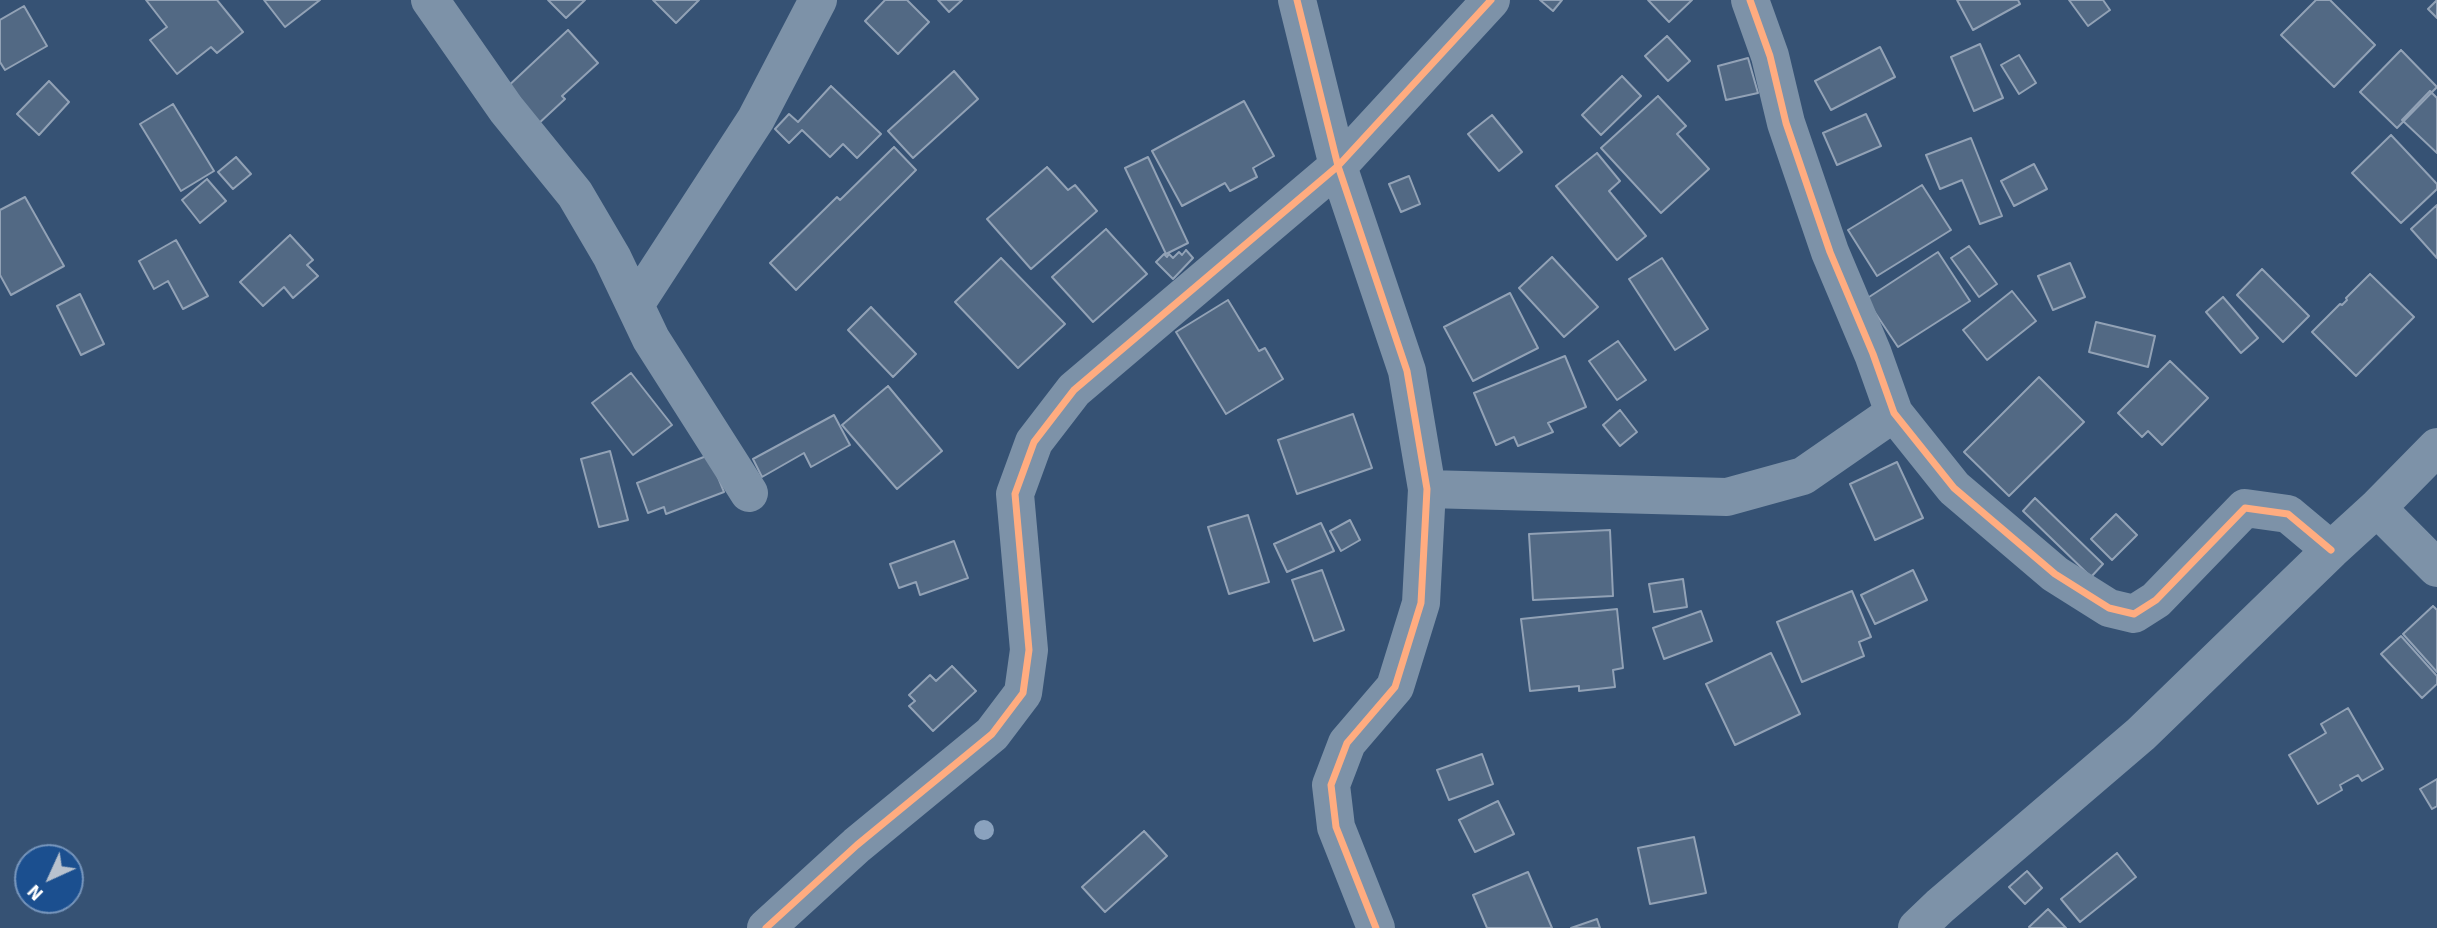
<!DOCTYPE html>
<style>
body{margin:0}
#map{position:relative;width:2437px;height:928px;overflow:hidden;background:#365274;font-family:Signika,sans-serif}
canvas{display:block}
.north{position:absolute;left:14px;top:844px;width:70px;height:70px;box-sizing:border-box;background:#1b4f8f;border:2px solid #7695bc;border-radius:50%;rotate:225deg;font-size:19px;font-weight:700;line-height:28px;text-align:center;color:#fff}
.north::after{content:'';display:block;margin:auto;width:24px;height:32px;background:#b9c2ce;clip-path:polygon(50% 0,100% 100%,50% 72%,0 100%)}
</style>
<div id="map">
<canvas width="2437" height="928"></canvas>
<div class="north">N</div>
</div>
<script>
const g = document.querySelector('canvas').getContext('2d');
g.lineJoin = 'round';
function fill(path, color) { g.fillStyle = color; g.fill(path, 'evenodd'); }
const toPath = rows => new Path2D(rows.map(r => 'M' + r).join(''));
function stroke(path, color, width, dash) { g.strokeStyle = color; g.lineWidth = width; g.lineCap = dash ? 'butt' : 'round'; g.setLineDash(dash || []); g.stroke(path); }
const building = toPath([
 [146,0,217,0,243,32,217,53,211,47,177,74,150,40,167,27,146,0],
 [264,0,320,0,285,27,264,0],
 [548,0,585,0,566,18,548,0],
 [653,0,699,0,676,23,653,0],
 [885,0,907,0,929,22,898,54,865,21,885,0],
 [938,0,962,0,949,12,938,0],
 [1540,0,1562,0,1553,11,1540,0],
 [1648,0,1692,0,1669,22,1648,0],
 [1957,0,2018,0,2020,4,1973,30,1957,0],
 [2069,0,2103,0,2110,10,2088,26,2069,0],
 [2316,0,2330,0,2375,45,2334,87,2281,35,2316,0],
 [2437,0,2437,18,2428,9,2437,0],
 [24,6,47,46,5,70,0,62,0,20,24,6],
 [568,30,598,63,562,96,565,99,537,125,504,90,568,30],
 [1667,36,1690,61,1668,81,1645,56,1667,36],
 [1980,44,2003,98,1974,111,1951,57,1980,44],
 [1880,47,1895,77,1831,110,1815,81,1880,47],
 [2401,50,2437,87,2397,128,2360,92,2401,50],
 [2019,55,2036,83,2019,94,2001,65,2019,55],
 [1748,58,1758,93,1726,100,1718,66,1748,58],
 [954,71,978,99,913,158,888,131,954,71],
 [1622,76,1641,96,1601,135,1582,115,1622,76],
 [49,81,69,102,39,135,17,114,49,81],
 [831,86,881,134,857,158,843,144,830,157,802,130,789,143,775,129,789,114,798,122,831,86],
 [2430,91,2437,98,2437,153,2402,120,2430,91],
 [1658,96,1686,126,1677,134,1709,169,1661,213,1601,148,1658,96],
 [1244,101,1274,156,1253,168,1257,177,1230,191,1225,183,1182,206,1152,151,1244,101],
 [173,104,214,171,181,191,140,124,173,104],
 [1866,114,1881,146,1837,165,1823,133,1866,114],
 [1492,115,1522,152,1499,171,1468,134,1492,115],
 [2391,135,2437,184,2437,189,2401,223,2352,173,2391,135],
 [1971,138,2002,216,1980,224,1962,180,1940,189,1926,155,1971,138],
 [894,147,916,170,796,290,770,263,837,197,840,200,894,147],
 [1597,153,1620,181,1609,191,1646,236,1617,260,1556,186,1597,153],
 [236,157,251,174,233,189,218,172,236,157],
 [1148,157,1188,243,1166,254,1125,168,1148,157],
 [2034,164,2047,189,2014,206,2001,181,2034,164],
 [1047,167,1068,190,1075,185,1097,211,1031,269,987,219,1047,167],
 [1409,176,1420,204,1401,212,1389,184,1409,176],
 [207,179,226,201,200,223,182,200,207,179],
 [1922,185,1951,230,1877,276,1848,230,1922,185],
 [25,197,64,266,11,295,0,275,0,210,25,197],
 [2437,205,2437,258,2411,229,2437,205],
 [1106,229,1147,274,1093,322,1052,277,1106,229],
 [290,235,313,260,307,265,318,276,293,298,284,287,263,306,240,282,290,235],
 [176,240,208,296,183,309,168,281,154,289,139,261,176,240],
 [1969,246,1997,284,1979,297,1951,258,1969,246],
 [1186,250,1193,258,1173,279,1156,262,1164,254,1167,257,1169,254,1173,258,1179,252,1182,255,1186,250],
 [1938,252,1970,301,1898,347,1866,299,1938,252],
 [1552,257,1598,307,1564,337,1519,288,1552,257],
 [1001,258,1065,324,1018,368,955,302,1001,258],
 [1662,258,1708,329,1675,350,1629,279,1662,258],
 [2070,263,2085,297,2053,310,2038,276,2070,263],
 [2262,269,2309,316,2283,342,2237,295,2262,269],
 [2370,274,2414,317,2356,376,2312,332,2340,304,2342,305,2347,300,2346,298,2370,274],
 [2012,291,2036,321,1987,360,1963,330,2012,291],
 [1510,293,1538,348,1473,381,1444,327,1510,293],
 [80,294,104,344,81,355,57,306,80,294],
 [2223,297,2258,338,2241,353,2206,312,2223,297],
 [1228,300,1259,351,1265,348,1283,379,1226,414,1176,332,1228,300],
 [871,307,916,354,893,377,848,330,871,307],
 [2096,322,2155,336,2148,367,2089,352,2096,322],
 [1618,341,1646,380,1617,400,1589,361,1618,341],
 [1565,356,1586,407,1548,423,1553,432,1518,446,1514,437,1496,445,1474,393,1565,356],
 [2170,361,2208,398,2162,445,2148,431,2142,437,2118,413,2170,361],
 [631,373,672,425,633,455,592,403,631,373],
 [2039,377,2084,422,2009,496,1964,452,2039,377],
 [888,386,942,451,897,489,842,425,888,386],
 [1620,410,1637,432,1620,446,1603,425,1620,410],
 [1353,414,1372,468,1297,494,1278,440,1353,414],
 [834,415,850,445,811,467,804,453,762,477,753,459,834,415],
 [610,451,628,520,599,527,581,459,610,451],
 [709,455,724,492,666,514,664,507,648,513,637,483,709,455],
 [1897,462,1923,518,1875,540,1850,484,1897,462],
 [2035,498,2103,564,2091,577,2023,511,2035,498],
 [2116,514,2137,535,2112,560,2091,539,2116,514],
 [1248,515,1269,582,1229,594,1208,527,1248,515],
 [1350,520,1360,540,1341,551,1330,531,1350,520],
 [1321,523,1334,551,1287,572,1274,544,1321,523],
 [1610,530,1613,596,1533,600,1529,534,1610,530],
 [954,541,968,578,920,595,916,582,899,588,890,564,954,541],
 [1322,570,1344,630,1314,641,1292,580,1322,570],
 [1913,570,1927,600,1875,624,1861,595,1913,570],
 [1683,579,1687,607,1654,612,1649,584,1683,579],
 [1852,591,1871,637,1859,642,1864,656,1802,682,1777,622,1852,591],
 [2433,606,2437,610,2437,672,2403,634,2433,606],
 [1617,609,1623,668,1613,670,1615,687,1579,691,1579,686,1530,691,1521,619,1617,609],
 [1701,611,1712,641,1664,659,1653,628,1701,611],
 [2401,636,2437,676,2437,684,2422,698,2381,654,2401,636],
 [1771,653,1800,714,1735,745,1706,684,1771,653],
 [952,666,976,691,933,731,909,706,915,701,909,695,930,675,936,681,952,666],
 [2348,708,2383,769,2362,781,2358,775,2340,785,2342,790,2318,804,2289,755,2326,733,2321,724,2348,708],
 [1482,754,1493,784,1449,800,1437,770,1482,754],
 [2437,779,2437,806,2432,809,2420,789,2437,779],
 [1498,801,1514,834,1475,852,1459,820,1498,801],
 [1144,831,1167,856,1105,912,1082,887,1144,831],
 [1694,837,1706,893,1650,904,1638,848,1694,837],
 [2117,853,2136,877,2080,922,2061,899,2117,853],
 [2027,871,2042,888,2025,904,2009,887,2027,871],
 [1528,872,1552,928,1487,928,1473,895,1528,872],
 [2048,909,2066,928,2030,928,2029,927,2048,909],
 [1597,919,1600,928,1571,928,1597,919]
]);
const minor = toPath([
 [430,0,506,109,575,194,612,257,651,339,749,493],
 [1297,0,1338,166,1407,371,1427,489,1421,603,1395,687,1347,743,1331,785,1336,827,1376,928],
 [1750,0,1770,56,1786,123,1830,252,1873,354,1894,413,1954,488,2055,574,2109,608,2134,614,2156,600,2245,508,2288,514,2331,550],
 [635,305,756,119,818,0],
 [1427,489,1727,497,1803,476,1894,413],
 [2377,508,2437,568],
 [766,928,857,845,992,734,1023,693,1029,650,1015,494,1034,442,1074,390,1338,166,1491,0],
 [1917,928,1940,906,2141,734,2331,550,2377,508,2437,447]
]);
const cycleway = toPath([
 [1297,0,1338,166,1407,371,1427,489,1421,603,1395,687,1347,743,1331,785,1336,827,1376,928],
 [1750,0,1770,56,1786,123,1830,252,1873,354,1894,413,1954,488,2055,574,2109,608,2134,614,2156,600,2245,508,2288,514,2331,550],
 [766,928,857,845,992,734,1023,693,1029,650,1015,494,1034,442,1074,390,1338,166,1491,0]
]);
const trees = [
 [984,830]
];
fill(building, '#526984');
stroke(building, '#92a2b6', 2);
stroke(minor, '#7d92a8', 38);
stroke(cycleway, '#ffac80', 7);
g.fillStyle = '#8aa2be';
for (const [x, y] of trees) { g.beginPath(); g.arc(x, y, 10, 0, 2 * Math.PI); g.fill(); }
</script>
